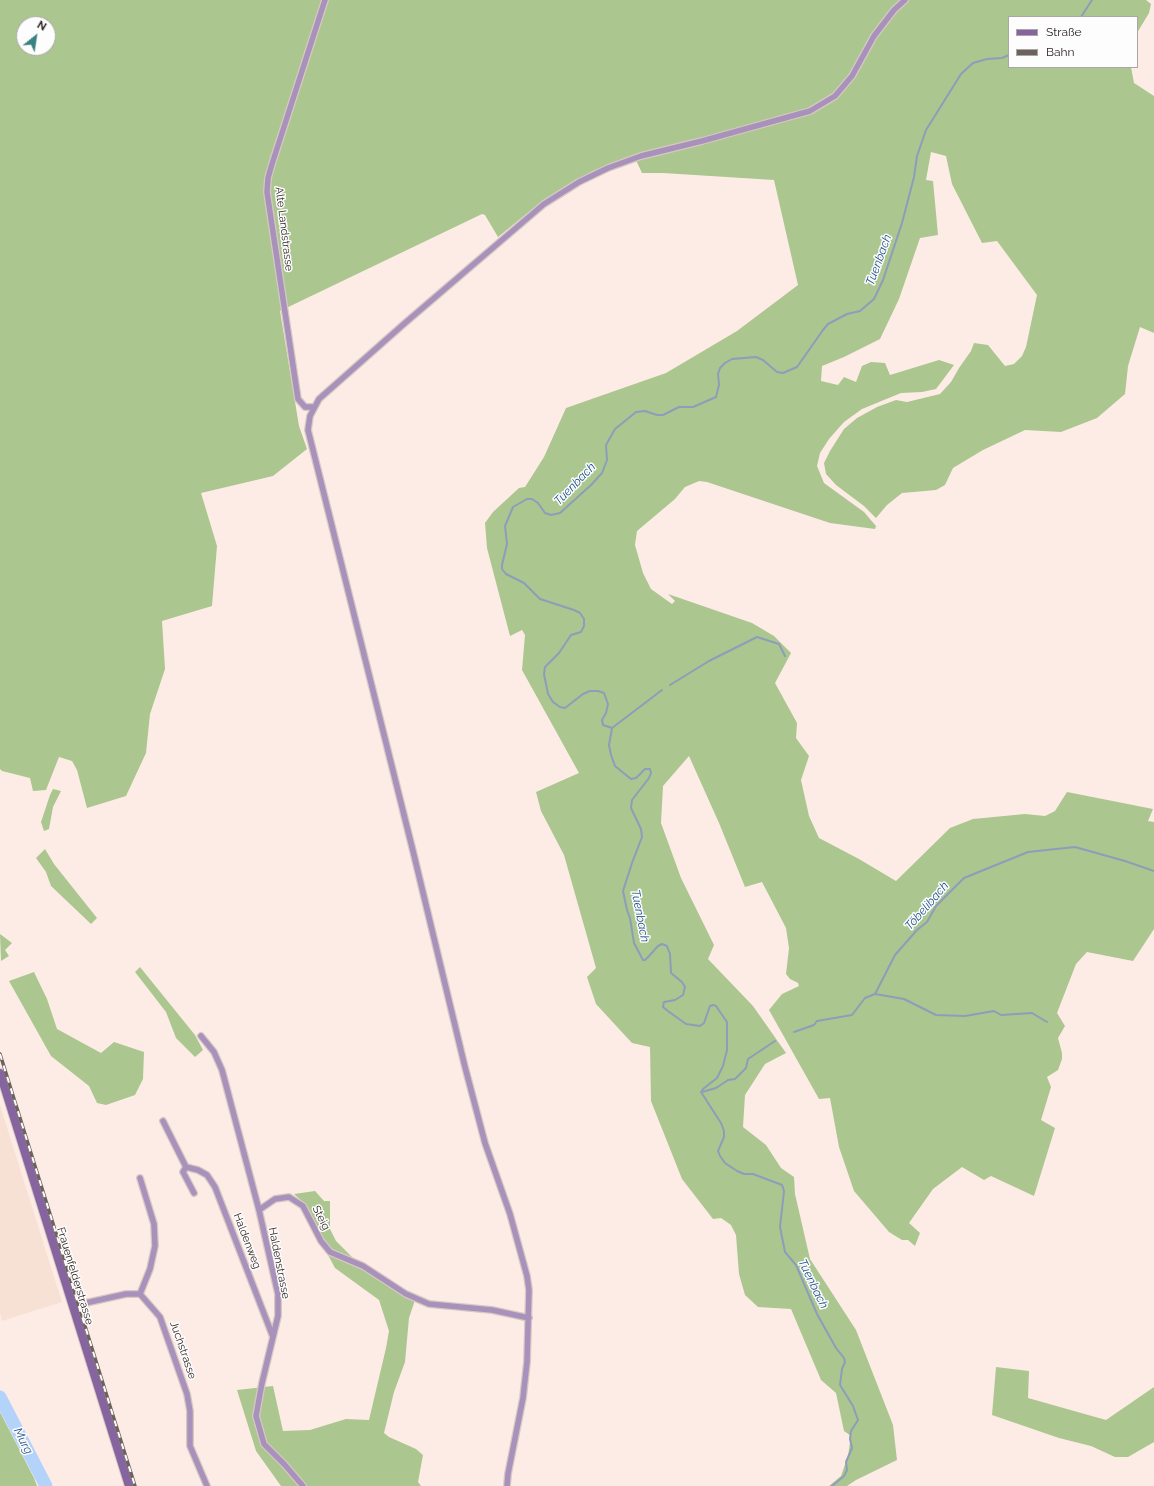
<!DOCTYPE html>
<meta charset="utf-8">
<style>
body{margin:0}
#map{position:relative;width:1154px;height:1486px;overflow:hidden;background:#fdece6;font-family:Raleway,sans-serif}
canvas{display:block}
.legend{position:absolute;left:1008px;top:16px;width:130px;height:52px;box-sizing:border-box;background:#fdfdfd;border:1px solid #aaa6a5;margin:0;padding:5px 7px;list-style:none;font-size:12px;color:#2e2421}
.legend li{display:flex;align-items:center;gap:8px;height:20px}
.legend b{width:20px;border:1px solid #aaa6a5}
.north{position:absolute;left:16px;top:16px;width:40px;height:40px;box-sizing:border-box;background:#fdfdfd;border:1px solid #aaa6a5;border-radius:50%;rotate:30deg;font-size:11px;font-weight:700;line-height:16px;text-align:center;color:#2e2421}
.north::after{content:'';display:block;margin:auto;width:14px;height:18px;background:#3a8280;clip-path:polygon(50% 0,100% 100%,50% 72%,0 100%)}
</style>
<div id="map">
<canvas width="1154" height="1486"></canvas>
<ul class="legend">
<li><b style="height:5px;background:#85649f"></b>Straße</li>
<li><b style="height:5px;background:#6e625e"></b>Bahn</li>
</ul>
<div class="north">N</div>
</div>
<script>
const g = document.querySelector('canvas').getContext('2d');
g.lineJoin = 'round';
function fill(path, color) { g.fillStyle = color; g.fill(path, 'evenodd'); }
const toPath = rows => new Path2D(rows.map(r => 'M' + r).join(''));
function stroke(path, color, width, dash) { g.strokeStyle = color; g.lineWidth = width; g.lineCap = dash ? 'butt' : 'round'; g.setLineDash(dash || []); g.stroke(path); }
function write(font, color, halo, rows, align = 'center') {
  g.font = font + ' Raleway,sans-serif'; g.lineWidth = 3; g.setLineDash([]); g.textBaseline = 'middle'; g.strokeStyle = halo; g.fillStyle = color; for (const [text, x, y, turn = 0] of rows) {
    g.save(); g.translate(x, y); g.rotate((+turn || 0) * Math.PI / 180); g.textAlign = isNaN(turn) ? turn : align; if (halo) g.strokeText(text, 0, 0); g.fillText(text, 0, 0); g.restore();
  }
}
const commercial = toPath([
 [0,1105,62,1302,2,1321,0,1313]
]);
const forest = toPath([
 [0,0,1146,0,1151,4,1149,13,1137,33,1137,17,1009,17,1009,67,1131,67,1134,83,1154,96,1154,333,1140,327,1128,366,1125,394,1097,418,1061,432,1025,430,983,450,953,468,945,485,936,490,902,493,887,505,876,518,864,506,836,485,826,474,824,463,830,451,844,429,857,418,877,407,896,400,907,402,940,394,951,382,959,368,971,351,974,343,988,345,1005,366,1014,364,1022,356,1026,347,1037,295,997,241,982,243,952,184,946,156,931,152,926,180,933,181,938,235,920,238,899,299,880,339,844,357,822,366,821,381,838,385,844,377,856,382,862,366,871,362,885,363,890,375,939,360,954,365,936,389,922,392,901,393,862,409,844,422,829,439,820,453,817,466,824,483,864,512,876,526,875,529,830,523,707,482,699,481,685,487,675,499,637,531,635,545,643,573,651,589,672,604,675,601,668,594,752,623,774,636,791,653,775,683,797,723,796,738,809,756,801,780,809,816,819,838,859,859,896,881,950,828,973,819,1025,814,1045,816,1055,811,1067,792,1153,809,1148,821,1154,822,1154,929,1133,961,1087,952,1076,964,1057,1013,1065,1026,1058,1038,1062,1053,1062,1059,1058,1070,1047,1077,1051,1087,1041,1120,1055,1128,1034,1196,991,1176,984,1180,962,1167,933,1189,909,1223,920,1233,915,1246,908,1240,902,1240,889,1232,854,1191,839,1147,830,1098,819,1099,769,1010,782,994,799,986,798,983,790,979,786,974,789,948,786,928,762,882,745,887,719,823,689,756,663,786,661,823,681,878,714,945,708,959,753,1006,786,1053,765,1064,745,1095,743,1127,766,1145,781,1168,794,1177,795,1194,810,1259,856,1330,893,1425,897,1460,856,1480,847,1486,829,1486,841,1476,848,1456,851,1436,844,1431,836,1393,821,1380,791,1309,758,1307,745,1295,739,1274,736,1235,731,1225,721,1218,713,1219,682,1179,651,1101,650,1047,632,1043,596,1004,587,977,596,968,564,855,541,811,536,792,579,773,522,670,525,635,522,630,510,636,487,548,485,523,493,512,519,488,525,487,544,457,566,408,666,373,737,331,798,285,774,180,663,173,642,173,634,156,593,171,565,187,530,211,498,237,485,215,482,214,280,311,299,426,307,449,273,476,201,493,217,546,212,606,162,621,165,669,150,714,146,753,126,796,87,808,77,770,72,761,59,757,46,790,33,791,30,778,2,771,0,769],
 [24,24,48,24,48,48,24,48],
 [53,789,61,791,53,807,49,829,44,831,41,822,50,795],
 [45,849,54,864,97,918,91,924,51,886,46,872,36,858],
 [0,934,12,943,5,950,9,956,1,961],
 [140,967,195,1035,203,1050,195,1057,176,1038,166,1012,135,972],
 [34,972,47,999,57,1029,101,1053,114,1042,144,1052,143,1079,135,1095,106,1105,97,1103,89,1086,51,1056,9,981],
 [315,1191,324,1201,330,1201,330,1229,336,1241,354,1259,357,1266,415,1300,409,1318,405,1362,394,1392,384,1433,389,1437,416,1449,423,1455,418,1482,421,1486,281,1486,256,1451,237,1390,273,1386,283,1431,310,1430,346,1419,369,1420,386,1348,389,1331,379,1300,335,1268,328,1255,325,1242,305,1204,294,1194],
 [996,1367,1029,1371,1028,1398,1106,1420,1154,1387,1154,1442,1128,1457,1115,1457,1091,1446,1059,1438,992,1415],
 [0,1412,34,1478,37,1486,0,1486]
]);
const stream = toPath([
 [1081,17,1092,0],
 [670,685,709,661,757,637,779,644,785,656],
 [612,728,662,690],
 [875,994,904,999,936,1015,965,1016,994,1011,1001,1015,1032,1013,1047,1022],
 [794,1032,814,1025,817,1021,852,1015,865,998,875,994,895,955,917,930,927,922,936,906,964,878,1028,852,1075,847,1125,861,1154,871],
 [702,1092,716,1088,728,1080,735,1079,746,1068,748,1059,775,1041],
 [832,1486,844,1476,847,1470,846,1462,852,1448,850,1439,851,1431,858,1420,853,1406,840,1385,842,1369,845,1362,844,1358,836,1348,817,1314,796,1265,785,1252,780,1227,784,1191,782,1185,753,1174,744,1174,737,1171,725,1163,720,1156,718,1151,724,1137,724,1131,721,1123,701,1092,703,1089,717,1078,723,1066,727,1050,727,1022,716,1006,713,1005,710,1006,704,1023,700,1026,686,1024,668,1011,663,1007,664,1002,675,1000,683,995,685,987,682,982,671,973,670,954,667,946,662,944,658,946,649,956,645,960,643,960,634,943,630,918,627,910,623,891,632,863,642,837,641,829,631,808,632,800,649,778,651,773,650,769,645,769,636,778,631,779,615,766,611,755,609,745,612,728,603,725,602,720,606,713,608,704,604,693,598,691,590,691,583,694,565,708,560,707,553,702,548,694,544,674,545,667,559,653,571,635,581,632,584,626,584,619,580,613,574,610,540,599,524,583,506,574,502,569,502,565,507,544,505,526,513,507,527,499,532,499,538,503,545,513,551,515,560,513,591,485,602,473,607,460,606,445,615,429,636,412,645,411,657,415,663,415,679,407,693,407,716,397,719,385,718,374,720,368,725,363,732,359,756,357,763,360,777,372,783,373,797,367,823,330,828,324,847,314,860,311,874,299,883,280,902,223,914,177,917,156,926,130,961,74,973,63,987,59,1002,58,1009,55]
]);
const river = toPath([
 [0,1397,46,1486]
]);
const street = toPath([
 [314,407,305,407,298,399,267,192,268,178,272,164,325,0],
 [201,1036,214,1052,222,1070,259,1210,278,1294,278,1316,262,1383,256,1416,264,1444,285,1465,303,1486],
 [163,1121,186,1167,198,1170,207,1175,215,1187,273,1337],
 [186,1167,183,1172,194,1193],
 [140,1178,154,1224,155,1246,150,1269,140,1294],
 [259,1210,275,1199,289,1197,303,1206,321,1241,330,1252,363,1266,406,1294,429,1304,492,1310,529,1318],
 [72,1306,126,1294,140,1294,160,1317,187,1394,190,1411,190,1446,207,1486],
 [507,1486,508,1474,523,1398,527,1362,529,1290,527,1276,510,1214,485,1143,465,1067,413,851,308,430,310,416,319,399,405,323,544,204,579,182,608,168,641,156,702,141,810,111,835,96,852,76,874,36,894,10,905,0]
]);
const secondary = toPath([
 [0,1073,129,1486]
]);
const rail = toPath([
 [0,1054,135,1486]
]);
const streetNames = [
 ["Alte Landstrasse",284,229,83],
 ["Steig",321,1218,63],
 ["Haldenweg",247,1241,69],
 ["Haldenstrasse",279,1263,79],
 ["Frauenfelderstrasse",75,1276,73],
 ["Juchstrasse",183,1350,71]
];
const waterNames = [
 ["Tuenbach",879,260,-70],
 ["Tuenbach",575,484,-46],
 ["Töbelibach",927,906,-49],
 ["Tuenbach",640,916,79],
 ["Tuenbach",813,1284,64],
 ["Murg",23,1441,63]
];
fill(commercial, '#f7e1d4');
fill(forest, '#acc68f');
stroke(stream, '#8c9eb9', 2);
stroke(river, '#b4d3fa', 13);
stroke(street, '#d8c8c3', 8);
stroke(secondary, '#d8c8c3', 10);
stroke(street, '#a892bb', 5.5);
stroke(secondary, '#85649f', 8);
stroke(rail, '#6e625e', 3.5);
stroke(rail, '#fdfdfd', 2, [6]);
write('11px', '#2e2421', '#fdfdfd', streetNames);
write('italic 12px', '#21538d', '#fdfdfd', waterNames);
</script>
